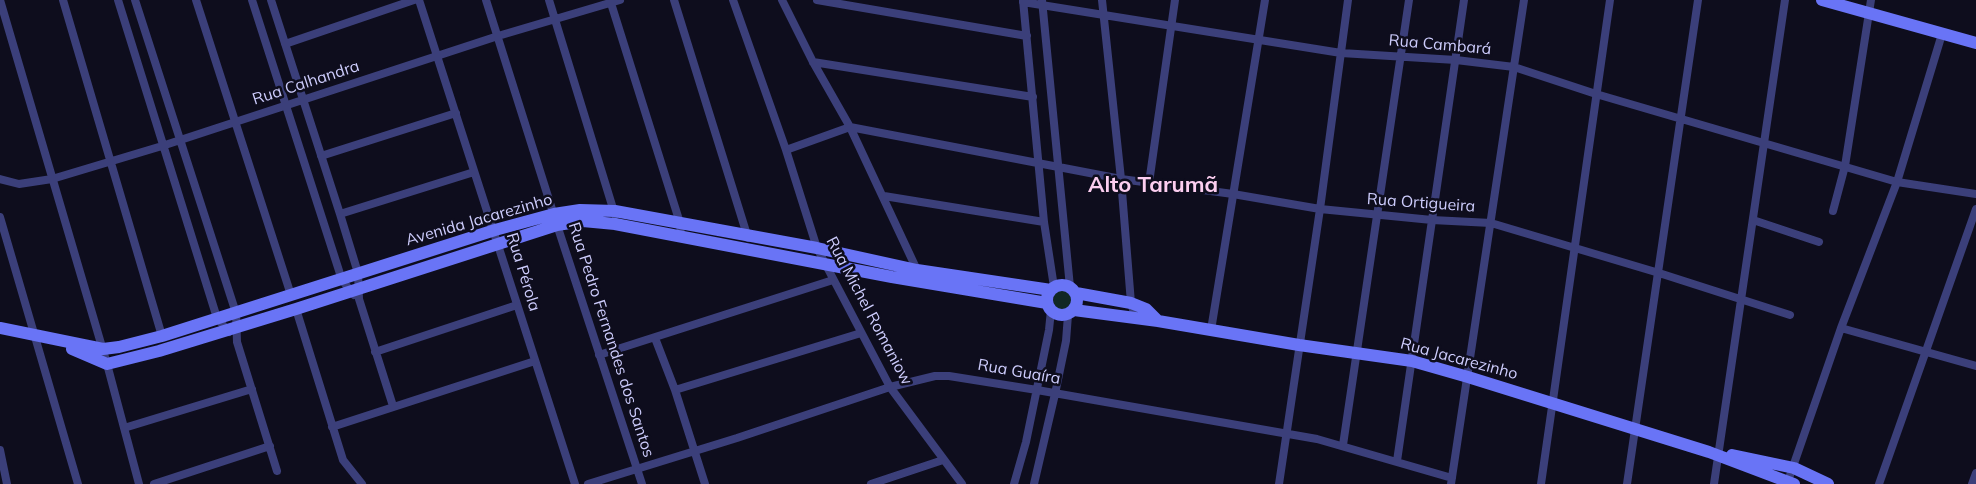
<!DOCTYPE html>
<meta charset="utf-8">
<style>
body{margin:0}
canvas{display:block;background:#0e0d1d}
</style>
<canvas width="1976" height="484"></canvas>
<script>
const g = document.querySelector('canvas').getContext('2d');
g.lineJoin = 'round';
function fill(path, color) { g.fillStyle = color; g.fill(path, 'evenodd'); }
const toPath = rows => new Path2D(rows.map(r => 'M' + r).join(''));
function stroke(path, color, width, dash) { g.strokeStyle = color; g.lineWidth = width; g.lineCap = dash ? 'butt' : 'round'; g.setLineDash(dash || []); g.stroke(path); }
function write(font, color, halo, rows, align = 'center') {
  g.font = font + ' Mulish,sans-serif'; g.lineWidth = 5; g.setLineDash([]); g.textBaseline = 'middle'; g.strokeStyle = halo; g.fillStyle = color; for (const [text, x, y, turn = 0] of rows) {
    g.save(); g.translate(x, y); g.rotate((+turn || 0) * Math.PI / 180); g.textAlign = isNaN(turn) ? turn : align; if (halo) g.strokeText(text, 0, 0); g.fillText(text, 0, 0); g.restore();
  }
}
const green = toPath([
 '1053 300a10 10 0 1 1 20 0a10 10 0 1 1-20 0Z'
]);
const street = toPath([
 [0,0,107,364,139,484],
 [63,0,162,336],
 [118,0,217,318,229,332],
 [135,0,236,313,237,342,277,471],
 [196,0,291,295],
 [252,0,342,280,354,295],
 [271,0,340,214,358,273,359,299,393,406],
 [419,0,575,484],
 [486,0,557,225,642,484],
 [549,0,615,215],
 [610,0,680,223,681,236],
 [674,0,748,238],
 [733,0,786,150,817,248,890,387,962,484],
 [782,0,813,62,850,127,917,270],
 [817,0,1027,36],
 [1023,0,1044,222,1054,287],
 [1042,0,1070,287],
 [1102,0,1121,179,1131,303,1136,319],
 [1023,2,1341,53,1456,60,1514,67,1596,94,1897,182,1976,194],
 [285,44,414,0],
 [813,62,1033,97],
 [786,150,850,127,1121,179,1233,194,1320,209,1432,220,1491,223,1659,273,1790,315],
 [321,156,456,113],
 [0,179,19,184,52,179,162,146,498,36,620,0],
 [1149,183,1175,0],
 [884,196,1044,222],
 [1833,211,1845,166,1871,0],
 [340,214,474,172],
 [0,217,78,484],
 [1753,220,1819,242],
 [296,309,343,460,362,484],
 [1841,328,1976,366],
 [1211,330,1265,0],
 [655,338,675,390,705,484],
 [375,352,517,305],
 [599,355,833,280],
 [675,390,861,333],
 [332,427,535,361],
 [124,428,252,389],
 [1343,445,1409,0],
 [0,450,7,484],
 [1397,461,1464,0],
 [1788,481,1841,328,1897,182,1942,34],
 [154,484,270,446],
 [588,484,737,438,890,387,935,376,949,376,1037,390,1317,439,1452,478],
 [871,484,943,460],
 [1014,484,1026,442,1049,330,1051,310],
 [1034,484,1055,394,1066,341,1068,315],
 [1279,484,1320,209,1348,0],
 [1451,484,1524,0],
 [1541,484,1610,0],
 [1627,484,1698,0],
 [1714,484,1785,0],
 [1879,484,1976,209],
 [1972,484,1976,473]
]);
const secondary = toPath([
 [1822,0,1976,43],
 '1047 300a15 15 0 1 1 30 0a15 15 0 1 1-30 0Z',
 [1076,293,1131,303,1146,309,1158,321],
 [1074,310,1158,321,1299,345,1412,361,1468,377,1709,452,1794,484],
 [0,328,103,349,119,347,162,336,495,230,554,214,580,210,615,211,817,248,917,270,1051,290],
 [72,349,107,364,159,351,296,309,557,225,583,221,615,224,892,277,1047,303],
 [1732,455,1794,468,1828,484]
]);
const streetNames = [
 ["Rua Cambará",1440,45,5],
 ["Rua Calhandra",306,83,-18],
 ["Rua Ortigueira",1421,203,4],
 ["Avenida Jacarezinho",479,220,-16],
 ["Rua Pérola",523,272,73],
 ["Rua Michel Romaniow",869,311,62],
 ["Rua Pedro Fernandes dos Santos",611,340,72],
 ["Rua Jacarezinho",1459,359,15],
 ["Rua Guaíra",1019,372,10]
];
const districtNames = [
 ["Alto Tarumã",1153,185]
];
fill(green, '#112724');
stroke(street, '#3b3f7a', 8);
stroke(secondary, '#6974f6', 12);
write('16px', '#cdccfc', '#0e0d1d', streetNames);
write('bold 22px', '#fccef0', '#0e0d1d', districtNames);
</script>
